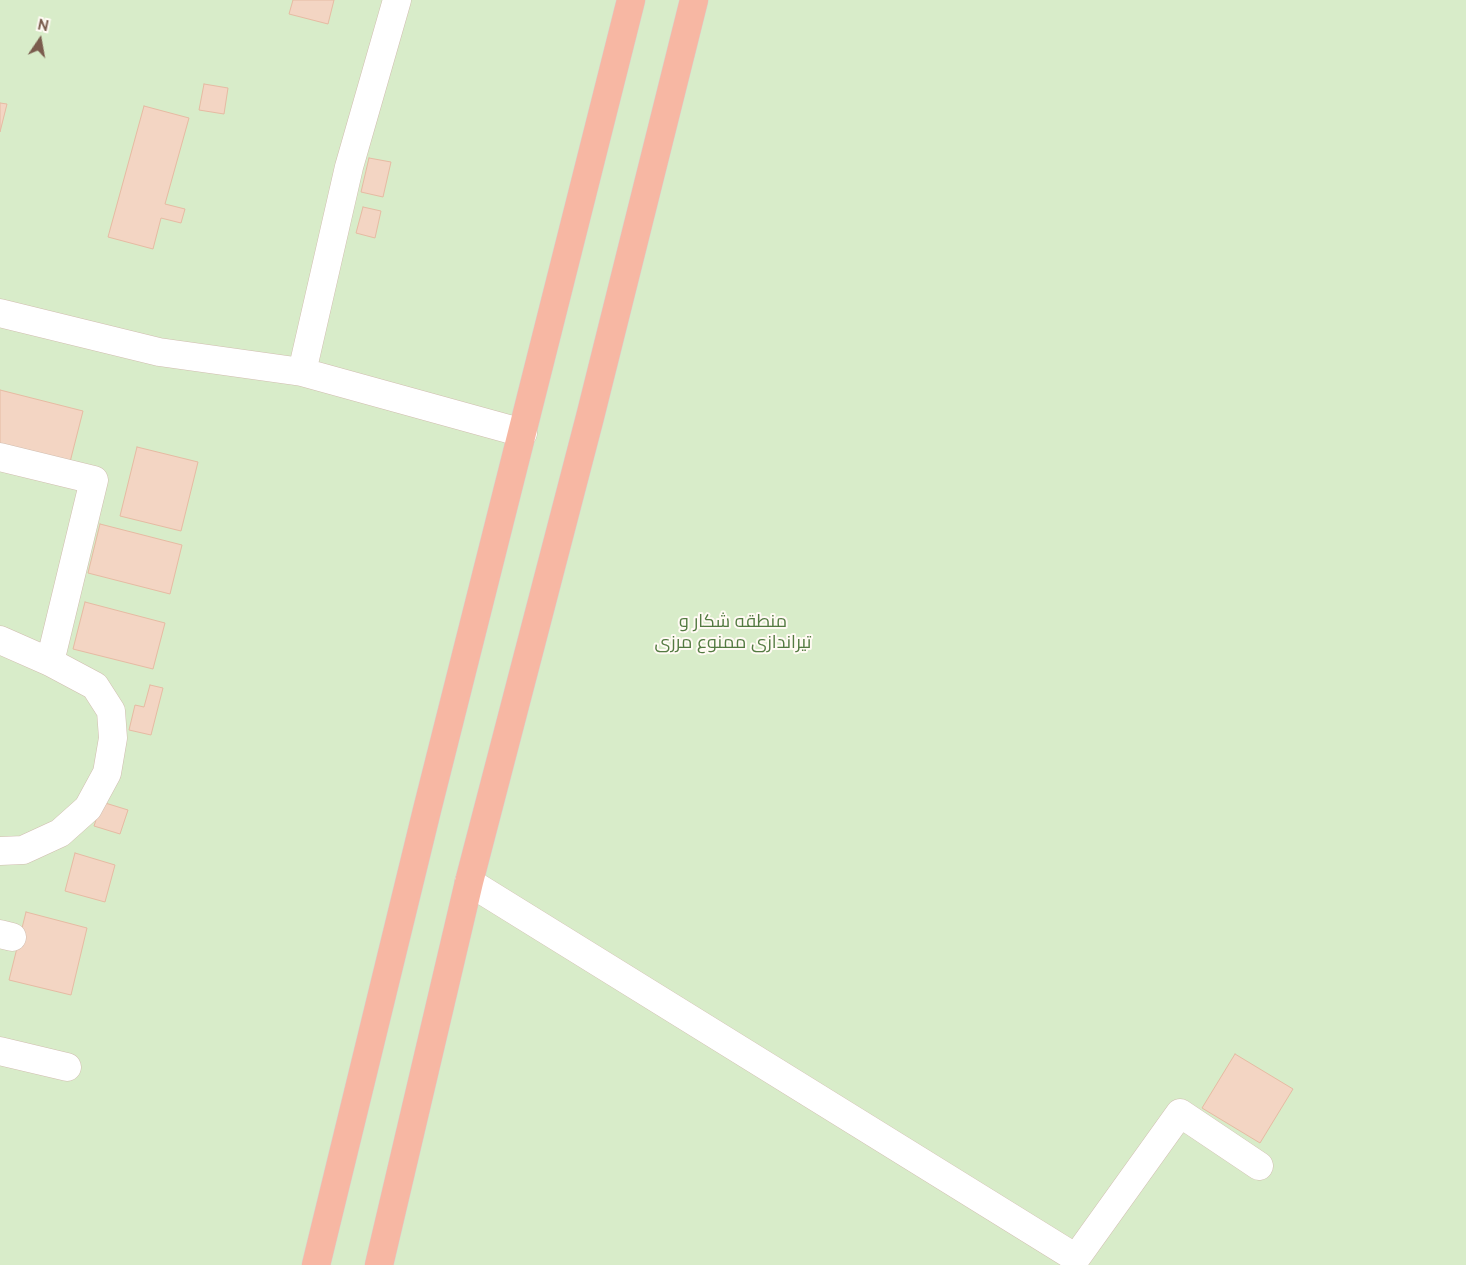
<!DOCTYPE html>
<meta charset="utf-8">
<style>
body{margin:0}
#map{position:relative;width:1466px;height:1265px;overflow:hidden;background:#fdf6ec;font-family:Raleway,sans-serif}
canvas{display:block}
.north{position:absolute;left:15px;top:15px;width:50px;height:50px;-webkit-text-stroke:4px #fffaf3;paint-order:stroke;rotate:12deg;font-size:14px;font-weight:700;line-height:20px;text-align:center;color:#7a5c4d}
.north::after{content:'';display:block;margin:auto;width:18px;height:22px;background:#7a5c4d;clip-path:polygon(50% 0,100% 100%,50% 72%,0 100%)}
</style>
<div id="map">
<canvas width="1466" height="1265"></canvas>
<div class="north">N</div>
</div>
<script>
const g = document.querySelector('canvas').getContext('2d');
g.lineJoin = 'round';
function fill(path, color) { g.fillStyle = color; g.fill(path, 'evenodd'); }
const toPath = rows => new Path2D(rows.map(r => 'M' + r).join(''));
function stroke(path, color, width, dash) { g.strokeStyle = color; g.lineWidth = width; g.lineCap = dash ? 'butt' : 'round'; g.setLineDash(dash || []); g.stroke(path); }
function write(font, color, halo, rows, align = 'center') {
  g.font = font + ' Raleway,Cairo,sans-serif'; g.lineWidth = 4; g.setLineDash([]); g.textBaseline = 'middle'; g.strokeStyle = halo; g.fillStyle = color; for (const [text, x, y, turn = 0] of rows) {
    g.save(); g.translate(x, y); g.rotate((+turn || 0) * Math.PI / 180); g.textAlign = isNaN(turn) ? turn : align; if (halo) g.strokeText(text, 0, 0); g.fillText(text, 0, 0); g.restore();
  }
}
const green = toPath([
 [0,0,1466,0,1466,1265,0,1265]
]);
const building = toPath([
 [293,0,334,0,328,24,289,14,293,0],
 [204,84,228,88,224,114,199,110,204,84],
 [0,103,7,104,0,132,0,103],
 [144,106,189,118,165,204,185,209,181,223,161,218,153,249,108,237,144,106],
 [369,158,391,162,383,197,361,192,369,158],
 [363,207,381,211,375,238,356,233,363,207],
 [0,390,83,411,69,466,0,448,0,390],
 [137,447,198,462,181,531,120,516,137,447],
 [100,524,182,545,170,594,88,573,100,524],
 [85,602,165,623,153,669,73,649,85,602],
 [150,685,163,688,151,735,129,730,135,705,144,707,150,685],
 [102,802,128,810,120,834,94,826,102,802],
 [75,853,115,865,105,902,65,891,75,853],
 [26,912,87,928,71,995,9,980,26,912],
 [1235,1054,1293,1089,1260,1143,1202,1108,1235,1054]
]);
const minor = toPath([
 [0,313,159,352,302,372,523,433],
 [302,372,349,167,397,0],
 [0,457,94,480,50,662],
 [0,640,50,662,95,686,111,711,113,738,107,773,88,808,60,833,23,850,0,851],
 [469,882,1076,1258,1180,1113,1259,1166],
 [0,934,12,937],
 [0,1051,67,1067]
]);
const highway = toPath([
 [316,1265,427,810,631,0],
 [379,1265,469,882,590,417,694,0]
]);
const parkNames = [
 ["منطقه شکار و",733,622],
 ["تیراندازی ممنوع مرزی",733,643]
];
fill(green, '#d8ecc9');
fill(building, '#f3d5c3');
stroke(building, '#e6bba3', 1);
stroke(minor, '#d1beb0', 29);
stroke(highway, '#dad1cd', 29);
stroke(minor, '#fff', 28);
stroke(highway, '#f7b7a3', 28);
write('18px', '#537a41', '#fffaf3', parkNames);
</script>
